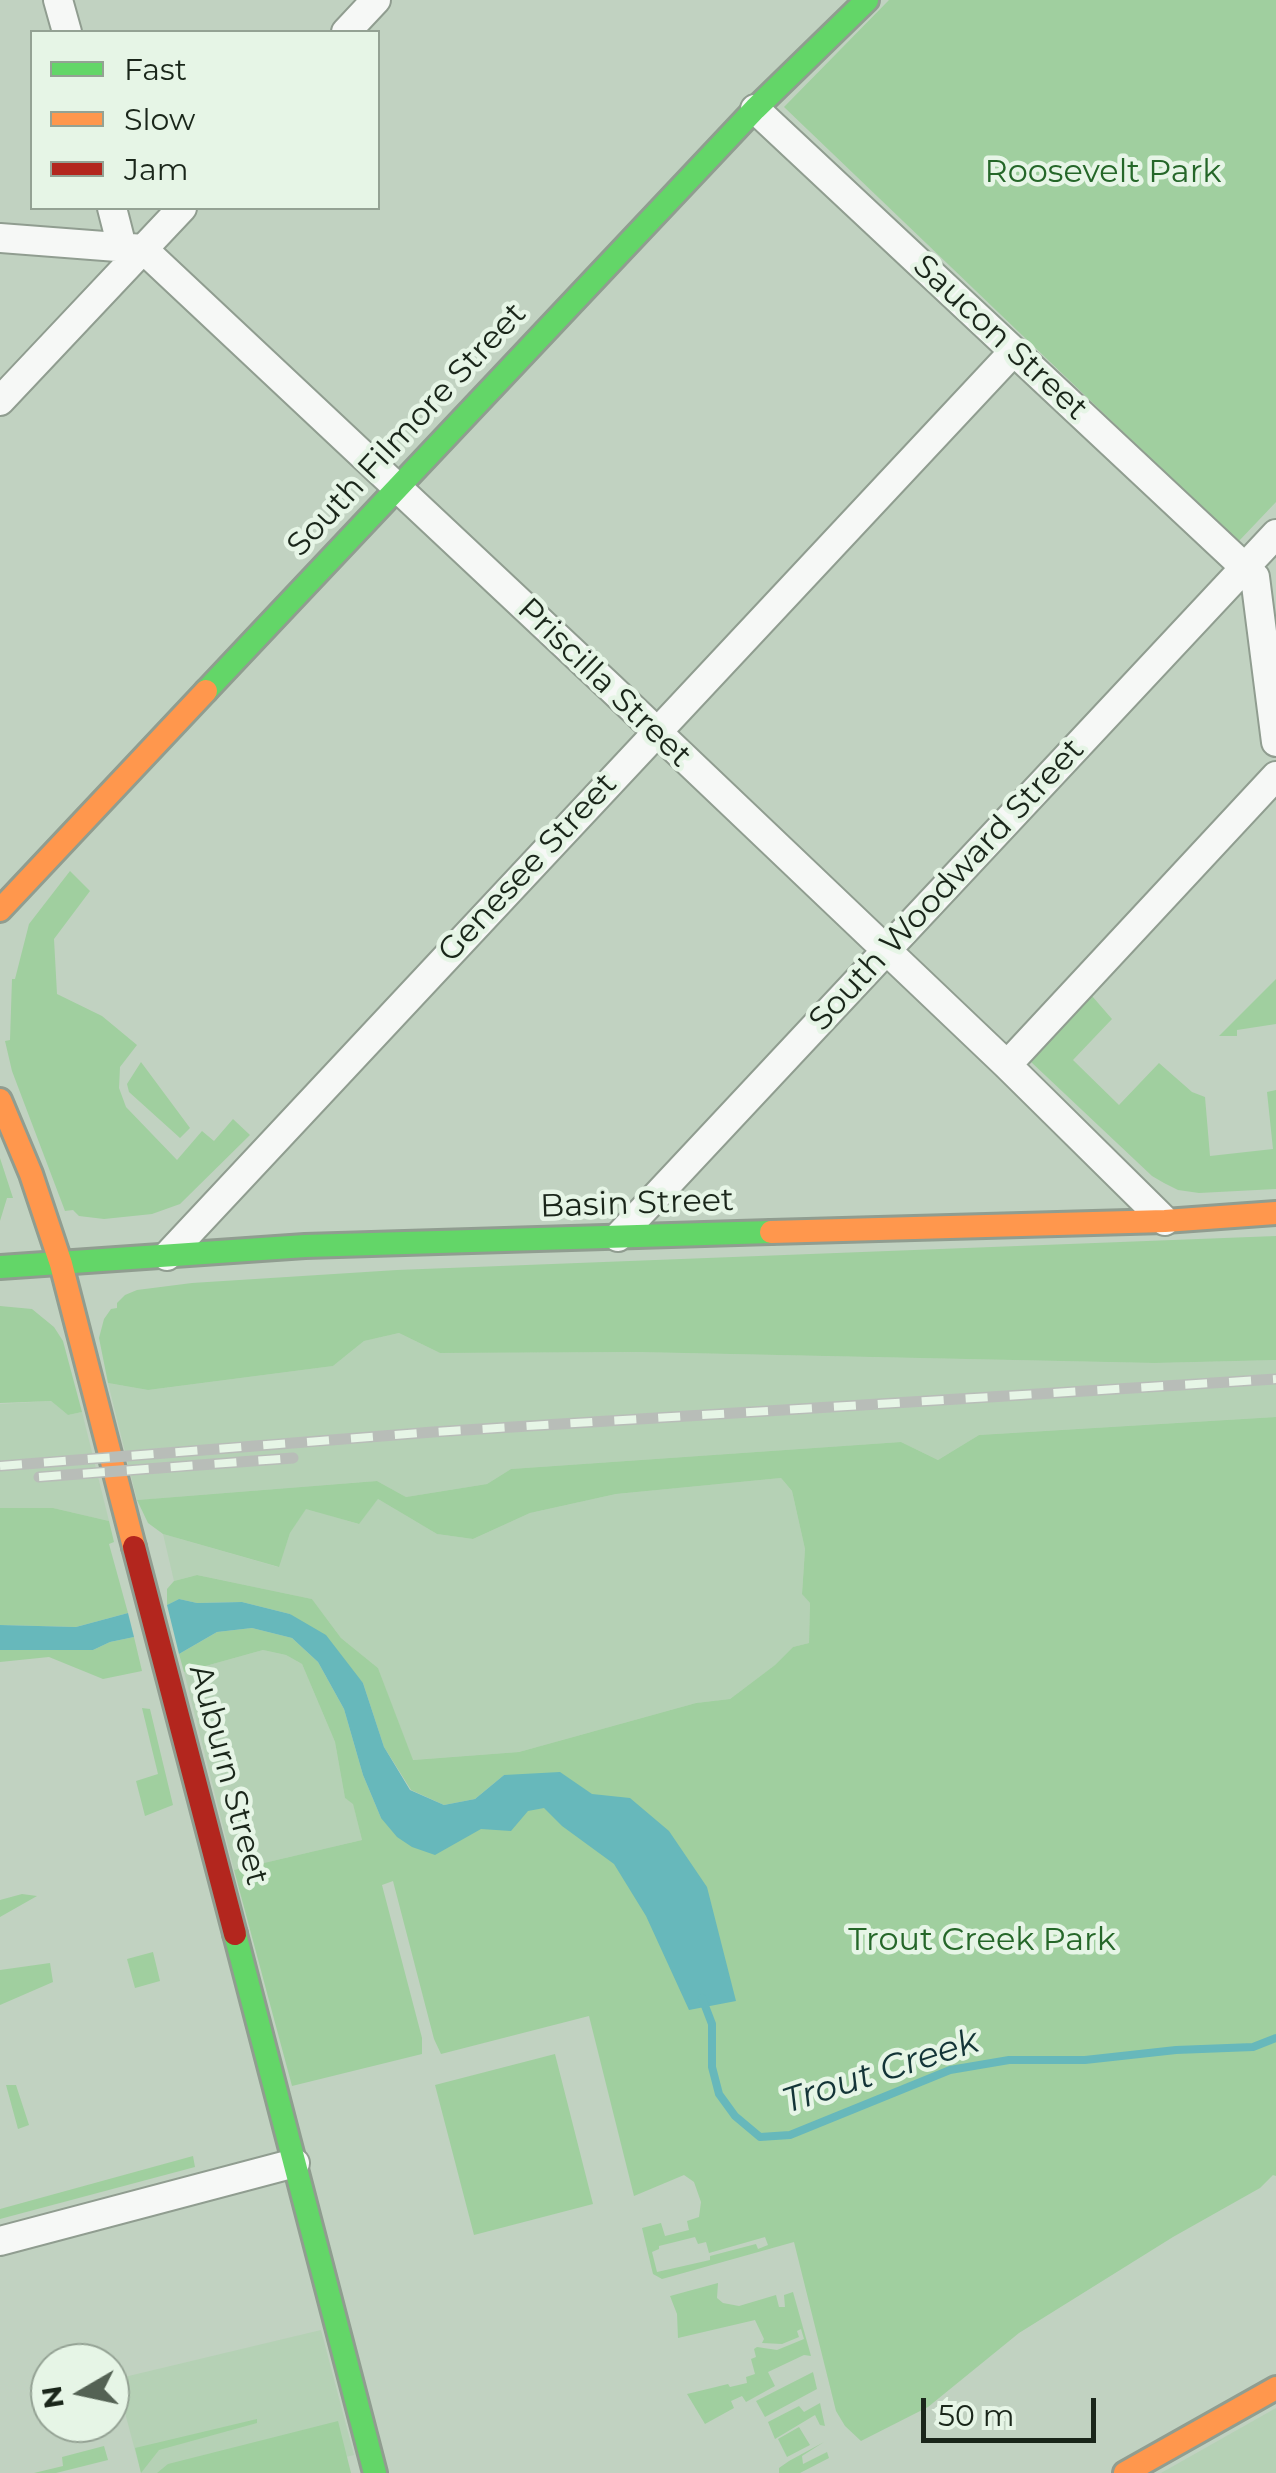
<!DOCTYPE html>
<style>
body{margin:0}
#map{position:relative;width:1276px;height:2473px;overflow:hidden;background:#c1d2c1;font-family:Montserrat,sans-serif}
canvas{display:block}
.legend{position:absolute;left:30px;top:30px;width:350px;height:180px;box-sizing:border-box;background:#e6f5e6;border:2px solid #94a294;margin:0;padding:12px 18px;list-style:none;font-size:30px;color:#1a261a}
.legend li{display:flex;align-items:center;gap:20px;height:50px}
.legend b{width:50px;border:2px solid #94a294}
.north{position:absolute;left:30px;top:2343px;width:100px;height:100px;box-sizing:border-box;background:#e6f5e6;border:2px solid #94a294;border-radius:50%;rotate:261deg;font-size:28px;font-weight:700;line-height:40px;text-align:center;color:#1a261a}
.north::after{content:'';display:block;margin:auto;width:35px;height:45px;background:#546254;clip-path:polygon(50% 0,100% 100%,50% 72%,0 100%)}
.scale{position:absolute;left:921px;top:2398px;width:175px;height:45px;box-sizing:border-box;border:5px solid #1a261a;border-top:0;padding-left:12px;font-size:30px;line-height:35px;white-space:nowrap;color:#1a261a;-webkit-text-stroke:8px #e6f5e6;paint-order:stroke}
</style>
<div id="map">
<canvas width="1276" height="2473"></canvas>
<ul class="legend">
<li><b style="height:12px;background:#63d668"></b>Fast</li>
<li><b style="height:12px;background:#ff974d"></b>Slow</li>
<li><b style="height:12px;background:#b3261e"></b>Jam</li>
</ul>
<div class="north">N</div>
<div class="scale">50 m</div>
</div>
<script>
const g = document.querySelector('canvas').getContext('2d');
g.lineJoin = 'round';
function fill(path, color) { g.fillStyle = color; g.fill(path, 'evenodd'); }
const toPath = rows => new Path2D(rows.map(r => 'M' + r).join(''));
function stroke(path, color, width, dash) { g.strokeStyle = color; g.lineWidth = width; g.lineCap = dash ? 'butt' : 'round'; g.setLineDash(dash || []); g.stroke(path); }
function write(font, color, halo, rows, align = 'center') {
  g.font = font + ' Montserrat,sans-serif'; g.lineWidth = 9; g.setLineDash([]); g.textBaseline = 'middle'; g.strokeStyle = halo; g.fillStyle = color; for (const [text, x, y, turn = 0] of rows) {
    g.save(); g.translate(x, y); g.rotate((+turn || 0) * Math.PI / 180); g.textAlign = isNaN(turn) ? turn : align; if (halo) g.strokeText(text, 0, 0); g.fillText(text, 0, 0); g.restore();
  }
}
const built = toPath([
 [399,1333,440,1353,636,1352,1155,1363,1276,1360,1276,1417,979,1435,938,1460,901,1442,511,1469,487,1484,406,1497,377,1481,137,1500,108,1383,148,1390,333,1366,364,1341],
 [51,1401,68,1415,82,1412,109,1521,53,1508,0,1508,0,1404],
 [781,1478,792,1491,805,1549,802,1593,810,1603,809,1643,793,1647,775,1665,730,1699,696,1703,519,1752,412,1760,378,1668,341,1638,312,1599,197,1575,174,1581,163,1534,278,1567,290,1533,306,1508,358,1524,378,1499,437,1534,473,1539,530,1513,616,1494],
 [263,1650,286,1655,302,1664,335,1742,345,1798,353,1803,362,1840,234,1870,184,1672],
 [321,2330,354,2455,279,2473,141,2473,116,2379],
 [1276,2408,1276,2473,1161,2473]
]);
const green = toPath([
 [889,0,1276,0,1276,502,1238,542,784,107],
 [70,871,90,891,54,939,57,994,102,1016,137,1045,120,1067,119,1088,126,1107,177,1160,202,1131,214,1141,233,1119,250,1135,180,1204,152,1214,104,1219,79,1216,73,1210,65,1211,12,1071,5,1041,10,1040,12,979,15,979,29,924],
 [1276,979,1276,1024,1237,1030,1237,1036,1219,1036],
 [1092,996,1112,1019,1073,1060,1119,1105,1159,1063,1192,1092,1205,1097,1210,1156,1273,1149,1267,1092,1276,1090,1276,1189,1199,1193,1178,1190,1164,1183,1152,1176,1030,1061],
 [141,1062,190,1128,180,1138,129,1092,127,1084],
 [0,1158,13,1198,7,1198,0,1221],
 [1276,1236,1276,1360,1155,1363,636,1352,440,1353,399,1333,364,1341,333,1366,148,1390,108,1383,99,1338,104,1319,111,1309,117,1308,117,1303,125,1295,137,1290,192,1283,397,1270],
 [0,1306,32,1309,54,1327,63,1341,82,1412,68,1415,51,1401,0,1403],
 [1276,1417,1276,2176,1273,2175,1260,2188,1173,2237,1019,2333,928,2407,861,2441,845,2426,836,2411,794,2242,662,2279,653,2274,642,2228,661,2223,665,2236,689,2230,687,2221,699,2217,701,2202,694,2182,684,2175,634,2196,589,2016,441,2054,434,2039,393,1881,382,1885,422,2038,422,2054,292,2086,234,1870,362,1840,353,1804,345,1798,335,1742,302,1664,286,1655,263,1650,184,1672,179,1654,217,1632,252,1628,292,1638,318,1662,344,1709,363,1775,381,1818,577,1785,504,1775,475,1799,444,1805,411,1790,384,1747,363,1683,290,1614,242,1602,197,1603,179,1599,167,1605,167,1589,174,1581,197,1575,312,1599,341,1638,378,1668,413,1760,519,1752,696,1703,730,1699,775,1665,793,1647,809,1643,810,1603,802,1594,805,1549,792,1491,781,1478,616,1494,530,1513,473,1539,437,1534,378,1499,359,1524,306,1509,290,1533,279,1567,163,1534,148,1523,137,1500,377,1481,406,1497,487,1484,511,1469,901,1442,938,1460,979,1435],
 [695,2237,698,2244,706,2242,709,2253,765,2237,768,2245,758,2249,756,2244,710,2256,710,2260,657,2272,652,2252,659,2249,659,2246],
 [0,1508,53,1508,109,1521,114,1542,109,1544,128,1613,76,1627,0,1625],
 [134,1637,142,1671,103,1679,49,1657,0,1662,0,1650,93,1650,110,1642],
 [142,1708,150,1709,173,1805,145,1816,136,1781,158,1774],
 [22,1894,37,1896,0,1917,0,1900],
 [153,1952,160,1981,135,1988,127,1959],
 [50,1963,53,1982,0,2005,0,1970],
 [555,2054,593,2204,474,2235,435,2085],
 [6,2085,16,2085,29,2125,18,2129],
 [193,2156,195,2167,0,2219,0,2209],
 [718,2283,717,2298,723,2303,739,2306,776,2295,779,2307,785,2307,784,2295,793,2292,811,2356,804,2355,768,2372,775,2386,746,2402,742,2396,731,2401,734,2408,705,2424,687,2394,728,2384,730,2387,747,2383,746,2377,755,2374,751,2359,756,2357,754,2349,757,2347,777,2350,804,2339,801,2329,797,2331,799,2337,782,2344,762,2343,764,2339,755,2320,678,2338,677,2314,670,2296],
 [813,2372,817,2389,765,2417,756,2401],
 [820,2403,825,2426,820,2425,815,2415,775,2439,768,2422,799,2406,804,2412],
 [257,2419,257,2423,159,2450,141,2473,135,2448],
 [338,2421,351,2473,157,2473,168,2464],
 [799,2427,810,2445,787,2457,778,2439],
 [824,2442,802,2456,803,2464,827,2452,829,2458,800,2473,779,2473,779,2468,789,2461],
 [104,2446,108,2460,56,2473,34,2473,63,2466,62,2457]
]);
const water = toPath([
 [179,1599,197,1603,242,1602,290,1614,326,1635,363,1683,384,1747,410,1790,444,1805,475,1799,504,1775,560,1772,592,1794,630,1798,669,1831,707,1887,736,2001,689,2010,646,1916,614,1864,562,1826,544,1808,528,1811,511,1831,481,1829,435,1855,412,1847,397,1837,381,1818,363,1775,344,1709,318,1662,292,1638,252,1628,217,1632,179,1654,167,1605],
 [128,1613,134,1637,110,1642,93,1650,0,1650,0,1625,76,1627]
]);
const stream = toPath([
 [702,1998,712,2024,712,2067,719,2094,735,2116,760,2137,790,2135,950,2070,1009,2060,1085,2060,1176,2050,1253,2047,1276,2038]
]);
const street = toPath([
 [58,0,67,32],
 [346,32,376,0],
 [755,109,1255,577],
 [112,208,122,247],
 [0,238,143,249,611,688,1007,1065,1165,1221],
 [0,401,182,208],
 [1255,577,1276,742],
 [1007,1065,1276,776],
 [618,1237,1276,534],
 [167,1256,1014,351],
 [0,2241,295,2163]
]);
const fast = toPath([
 [206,691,755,109,867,0],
 [0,1267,305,1246,771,1232],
 [235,1934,375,2473]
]);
const slow = toPath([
 [0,910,206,691],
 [0,1100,31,1174,61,1264,134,1547],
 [771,1232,1165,1221,1276,1213],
 [1125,2473,1276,2388]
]);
const jam = toPath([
 [134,1547,235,1934]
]);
const rail = toPath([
 [0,1466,433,1432,1276,1379],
 [39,1477,293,1458]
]);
const parkNames = [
 ["Roosevelt Park",1103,173],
 ["Trout Creek Park",982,1941]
];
const streetNames = [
 ["Saucon Street",1000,338,43],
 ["South Filmore Street",407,430,-47],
 ["Priscilla Street",604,683,44],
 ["Genesee Street",528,868,-47],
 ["South Woodward Street",947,885,-47],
 ["Basin Street",637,1204,-2],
 ["Auburn Street",228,1775,75]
];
const waterNames = [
 ["Trout Creek",881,2072,-18]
];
fill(built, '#b5d1b5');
fill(green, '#a0cf9f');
fill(water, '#67b8bb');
stroke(stream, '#67b8bb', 8);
stroke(street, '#909d90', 32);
stroke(fast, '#909d90', 28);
stroke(slow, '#909d90', 28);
stroke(jam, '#909d90', 28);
stroke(street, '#f6f8f6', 28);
stroke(fast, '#63d668', 22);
stroke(slow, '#ff974d', 22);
stroke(jam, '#b3261e', 22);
stroke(rail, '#b8bdb8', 11);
stroke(rail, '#e6f5e6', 8, [22]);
write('32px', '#256729', '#e6f5e6', parkNames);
write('32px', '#1a261a', '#e6f5e6', streetNames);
write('italic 35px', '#133437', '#e6f5e6', waterNames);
</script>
